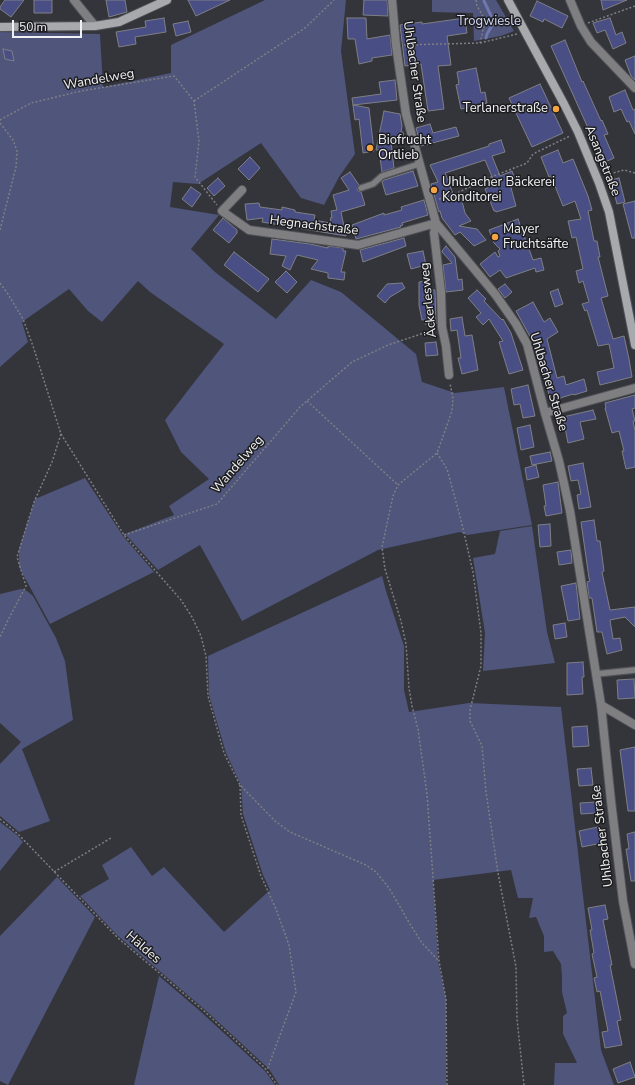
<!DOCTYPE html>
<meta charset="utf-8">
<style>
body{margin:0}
#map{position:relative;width:635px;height:1085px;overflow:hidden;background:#34353b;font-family:"Nunito Sans",sans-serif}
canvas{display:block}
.scale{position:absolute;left:12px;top:20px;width:70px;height:18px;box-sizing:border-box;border:2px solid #f0f1f4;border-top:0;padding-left:5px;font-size:12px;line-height:14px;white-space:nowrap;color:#f0f1f4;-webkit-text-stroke:3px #1d1d1f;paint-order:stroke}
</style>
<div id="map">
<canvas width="635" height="1085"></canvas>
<div class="scale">50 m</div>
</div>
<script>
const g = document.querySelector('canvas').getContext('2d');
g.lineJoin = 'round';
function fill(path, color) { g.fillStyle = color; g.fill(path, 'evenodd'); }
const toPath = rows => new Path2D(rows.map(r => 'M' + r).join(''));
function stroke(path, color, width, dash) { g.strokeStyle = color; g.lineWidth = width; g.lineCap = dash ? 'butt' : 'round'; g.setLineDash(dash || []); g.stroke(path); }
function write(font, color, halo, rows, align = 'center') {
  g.font = font + ' "Nunito Sans",sans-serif'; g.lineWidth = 3; g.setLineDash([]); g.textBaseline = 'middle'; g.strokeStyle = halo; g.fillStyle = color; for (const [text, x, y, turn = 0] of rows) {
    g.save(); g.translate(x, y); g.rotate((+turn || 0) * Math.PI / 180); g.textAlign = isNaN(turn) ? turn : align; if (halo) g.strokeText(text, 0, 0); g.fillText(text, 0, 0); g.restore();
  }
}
const green = toPath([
 [265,0,346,0,341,51,355,154,339,177,324,205,301,198,261,143,198,184,173,182,170,207,219,215,191,249,215,272,276,319,311,280,341,292,416,354,422,382,455,393,504,387,532,525,467,535,460,532,378,550,242,621,200,545,158,570,125,534,174,515,169,506,209,479,181,452,165,420,224,344,150,292,138,281,102,322,88,311,69,289,22,322,28,342,0,367,0,32,100,34,103,87,171,73,171,45],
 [432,0,496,0,514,31,501,36,474,41,473,13,432,12],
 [85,478,123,536,154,572,50,624,19,567,19,549,35,499],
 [532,526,547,632,555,663,483,671,485,633,473,558,495,554,500,531],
 [382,576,386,591,404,646,404,690,409,712,469,703,561,707,601,1050,614,1085,554,1085,555,1063,577,1063,563,1034,563,1016,567,1013,562,992,562,977,561,964,553,951,544,952,544,936,536,917,529,918,533,898,518,898,511,870,433,880,438,961,446,999,446,1085,279,1085,269,1069,203,1008,117,935,80,896,109,879,102,865,131,847,152,876,164,867,224,932,270,890,263,875,243,814,241,785,226,753,209,695,208,656],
 [21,589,27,591,33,596,56,638,65,661,73,720,22,749,50,821,19,832,0,816,0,764,21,742,0,723,0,594],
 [0,822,17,835,23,842,0,871],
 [57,877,95,917,8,1085,0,1081,0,936],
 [159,976,200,1011,265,1071,275,1085,134,1085]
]);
const stream = toPath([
 [484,1,494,22,487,34,486,38]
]);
const building = toPath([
 [5,0,24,0,11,17,0,9,0,7,5,0],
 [34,0,52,0,52,13,34,13,34,0],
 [106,0,125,0,127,12,109,17,106,0],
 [188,0,230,0,196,16,188,0],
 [364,0,387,0,388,16,363,15,364,0],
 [601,0,627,0,603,10,601,0],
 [537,1,568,16,562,28,544,19,543,22,530,16,537,1],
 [164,18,166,32,135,37,136,44,119,47,116,32,146,27,145,21,164,18],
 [347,18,366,18,367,39,390,35,392,55,372,58,372,61,359,64,355,39,348,39,347,18],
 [465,18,467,33,447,36,451,65,438,66,444,109,428,111,421,64,405,66,400,25,422,22,422,24,465,18],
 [610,18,616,35,622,32,626,43,613,49,605,30,597,33,593,23,610,18],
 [188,21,191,32,176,36,173,24,188,21],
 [565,40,582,82,583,81,601,121,602,120,608,134,604,135,614,158,603,163,597,150,598,150,551,46,565,40],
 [3,49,12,51,14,61,5,59,3,49],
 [635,56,635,80,631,76,625,60,635,56],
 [476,68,481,93,485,92,487,103,461,109,456,85,459,84,457,72,476,68],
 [395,80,397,100,353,105,369,108,374,151,363,153,359,119,355,120,352,98,381,94,379,82,395,80],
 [540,84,563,133,532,147,509,98,540,84],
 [625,90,633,110,635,109,635,134,629,121,627,122,621,109,614,112,609,97,625,90],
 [384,111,400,114,402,126,401,132,403,132,404,140,391,142,394,168,382,172,379,150,376,150,384,111],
 [430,124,433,133,456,127,459,136,421,146,416,128,430,124],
 [501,140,505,152,492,156,500,176,512,171,516,182,510,184,516,206,496,212,496,211,494,211,485,189,491,186,489,180,493,179,485,160,445,173,455,199,461,197,465,213,471,221,459,226,477,229,486,240,474,246,460,232,455,235,442,218,440,211,439,212,431,184,438,182,430,165,489,146,489,144,501,140],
 [558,150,563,163,573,159,588,196,592,210,588,211,594,241,597,241,600,257,598,257,608,296,601,298,613,339,624,336,629,359,632,377,600,385,597,372,614,368,609,344,598,346,587,310,585,311,582,304,589,302,583,281,579,283,576,271,583,269,576,237,572,238,568,221,581,219,575,201,563,206,551,176,549,177,541,157,558,150],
 [250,157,260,168,249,180,238,169,250,157],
 [413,171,418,186,386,195,382,182,384,180,413,171],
 [350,172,359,185,357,189,358,191,361,192,365,205,341,212,346,236,262,222,263,218,247,220,245,204,259,203,260,207,282,210,282,207,295,210,295,212,315,215,314,220,330,223,331,217,332,218,331,211,337,210,333,195,349,190,341,178,350,172],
 [218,178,225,186,214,196,207,188,218,178],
 [619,178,625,202,617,204,611,180,619,178],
 [191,187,201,194,192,207,182,199,191,187],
 [424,200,428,215,402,223,403,225,400,226,401,227,356,239,352,225,384,213,384,215,402,210,401,207,424,200],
 [635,201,635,238,632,238,623,204,635,201],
 [223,218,237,230,237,233,229,243,213,230,223,218],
 [518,219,533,260,541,258,544,270,536,272,535,268,506,278,500,270,490,277,480,264,495,252,498,257,500,256,498,251,500,249,494,243,489,230,518,219],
 [404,238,406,246,363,262,360,250,404,238],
 [272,239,310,244,328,248,328,246,343,248,343,251,346,251,341,272,345,272,344,280,328,278,328,273,311,269,318,260,297,255,290,270,282,266,286,256,270,254,272,239],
 [446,246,455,257,458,280,462,279,463,290,446,292,443,265,452,263,442,252,442,251,446,246],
 [423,251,426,265,411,269,407,254,423,251],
 [234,252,269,279,258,292,224,265,234,252],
 [286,271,297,282,287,293,275,282,286,271],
 [426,281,426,290,435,290,436,324,425,324,425,320,422,320,419,305,419,282,426,281],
 [402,283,405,288,390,297,385,303,377,296,387,284,402,283],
 [505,284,512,292,505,298,498,289,505,284],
 [558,289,563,304,555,307,550,292,558,289],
 [477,290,486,299,484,301,502,320,503,319,511,333,523,370,509,374,499,342,503,341,489,319,483,325,476,317,481,313,468,298,477,290],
 [533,302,544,322,550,318,558,332,547,339,557,378,564,376,566,385,584,379,587,391,574,395,573,394,551,401,536,352,538,351,516,311,533,302],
 [462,317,465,336,472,335,478,370,462,374,458,358,461,358,457,330,451,331,450,319,462,317],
 [436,342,438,355,426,356,425,343,436,342],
 [528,385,535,416,523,418,520,404,514,405,511,389,528,385],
 [635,395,635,408,632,409,635,421,633,421,635,431,635,467,626,469,622,451,624,451,619,431,612,433,605,408,606,408,605,403,635,395],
 [593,410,596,419,580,422,584,439,568,443,563,417,593,410],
 [530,425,534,447,521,450,517,428,530,425],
 [550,452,552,461,532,465,530,456,550,452],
 [583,463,591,507,579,509,577,495,581,494,578,480,571,481,568,466,583,463],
 [536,465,539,477,527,480,525,468,536,465],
 [558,482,562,513,546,516,544,506,546,506,543,485,558,482],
 [594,520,597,541,600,541,604,571,602,572,610,610,635,607,635,627,625,617,610,620,613,639,620,638,622,650,607,654,602,632,597,632,592,598,589,598,587,582,590,581,589,578,581,522,594,520],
 [550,524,551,546,540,547,538,525,550,524],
 [571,550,572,563,559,565,557,552,571,550],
 [576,583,580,619,568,621,561,586,576,583],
 [565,623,567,637,555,639,553,625,565,623],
 [583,662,584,677,582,677,583,694,567,695,567,663,583,662],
 [634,679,635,698,618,699,617,680,634,679],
 [587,726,589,746,573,747,572,727,587,726],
 [635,747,635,811,628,811,620,750,635,747],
 [591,768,593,785,579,786,577,769,591,768],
 [596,802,596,813,581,814,580,803,596,802],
 [598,827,602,843,582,847,579,831,598,827],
 [635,832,635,881,631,881,626,849,629,849,627,834,635,832],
 [605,905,608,919,603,920,612,965,610,965,621,1020,617,1021,622,1045,605,1048,602,1032,608,1031,600,991,597,992,594,978,597,977,592,954,594,953,590,930,592,930,588,908,605,905],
 [630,1062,635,1077,618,1083,613,1069,630,1062]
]);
const path = toPath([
 [476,0,477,6,484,18,485,22,480,43],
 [588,23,635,6],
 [404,45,480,43,517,34],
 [194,101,305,28,334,0],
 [0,120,31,103,81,91,174,76,194,101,199,141,195,177,217,205],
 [0,123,13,140,17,151,16,167,0,230],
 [606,175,624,170,635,173],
 [439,199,453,195,486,179,527,163,533,154,570,136],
 [0,283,8,294,23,319,33,346,61,434,52,462,34,502,17,557,26,586,8,620,0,637],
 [307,401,398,485],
 [61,434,124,535,181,600,192,617,201,636,206,656,208,696,224,753,240,785,275,821,290,832,366,865,376,872,389,888,410,924,422,943,439,961],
 [437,453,447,469,461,520,473,572,481,633,481,666,470,710,470,721,482,746,486,792,498,873,516,967,517,1019,524,1085],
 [124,535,217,504,300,407,352,362,388,345,433,330],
 [240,785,241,815,261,876,276,909,289,945,296,992,267,1070],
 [0,819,18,834,118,938,202,1009,264,1067,277,1085],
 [54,872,111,838],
 [447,1085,446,999,439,961,427,794,418,729,412,706,409,688,406,644,401,621,385,569,382,547,393,496,398,485,437,453,452,411,453,399,450,383]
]);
const lane = toPath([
 [361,188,373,184,382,176,419,164],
 [596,674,635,670]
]);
const street = toPath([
 [74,0,95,26],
 [392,0,396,45,406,114,436,223,495,294,516,324,527,344,545,413,559,461,570,511,601,705,611,801,623,901,635,964],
 [570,0,581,26,591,42,635,88],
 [242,190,222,211,249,230,358,245,436,223],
 [436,223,434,233,441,292,442,327,446,346,449,375],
 [545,413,635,388],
 [601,705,635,725]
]);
const secondary = toPath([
 [508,0,564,104,578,132,599,183,609,212,635,345],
 [0,27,95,26,119,22,167,0]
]);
const markers = [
 [556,109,4,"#f4a443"],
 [370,148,4,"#f4a443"],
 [434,190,4,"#f4a443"],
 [495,237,4,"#f4a443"]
];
const parkNames = [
 ["Trogwiesle",489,22]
];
const streetNames = [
 ["Uhlbacher Straße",414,72,82],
 ["Wandelweg",99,80,-10],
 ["Asangstraße",602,161,68],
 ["Hegnachstraße",314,226,7],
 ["Äckerlesweg",429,300,-96],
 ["Uhlbacher Straße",548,382,73],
 ["Wandelweg",238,465,-49],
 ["Uhlbacher Straße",603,836,-97],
 ["Häldes",143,948,41]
];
const poiNames = [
 ["Terlanerstraße",548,109,"right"],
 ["Biofrucht",378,141],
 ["Ortlieb",378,156],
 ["Uhlbacher Bäckerei",442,183],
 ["Konditorei",442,198],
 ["Mayer",503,230],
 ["Fruchtsäfte",503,245]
];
fill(green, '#4f557b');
stroke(stream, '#6f77ae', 3);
fill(building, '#494f84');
stroke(building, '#7e7f85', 1);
stroke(lane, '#525359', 8);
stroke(street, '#525359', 10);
stroke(secondary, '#525359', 10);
stroke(path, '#7e7f84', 1.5, [2, 2]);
stroke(lane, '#7f7f82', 5.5);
stroke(street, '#7f7f82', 8);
stroke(secondary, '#a8a9ad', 8);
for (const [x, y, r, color] of markers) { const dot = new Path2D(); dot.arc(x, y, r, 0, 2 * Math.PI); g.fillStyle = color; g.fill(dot); stroke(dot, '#1d1d1f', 1.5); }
write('13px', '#d3d9fa', '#1d1d1f', parkNames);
write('13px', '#f0f1f4', '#1d1d1f', streetNames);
write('13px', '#f0f1f4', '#1d1d1f', poiNames, 'left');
</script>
